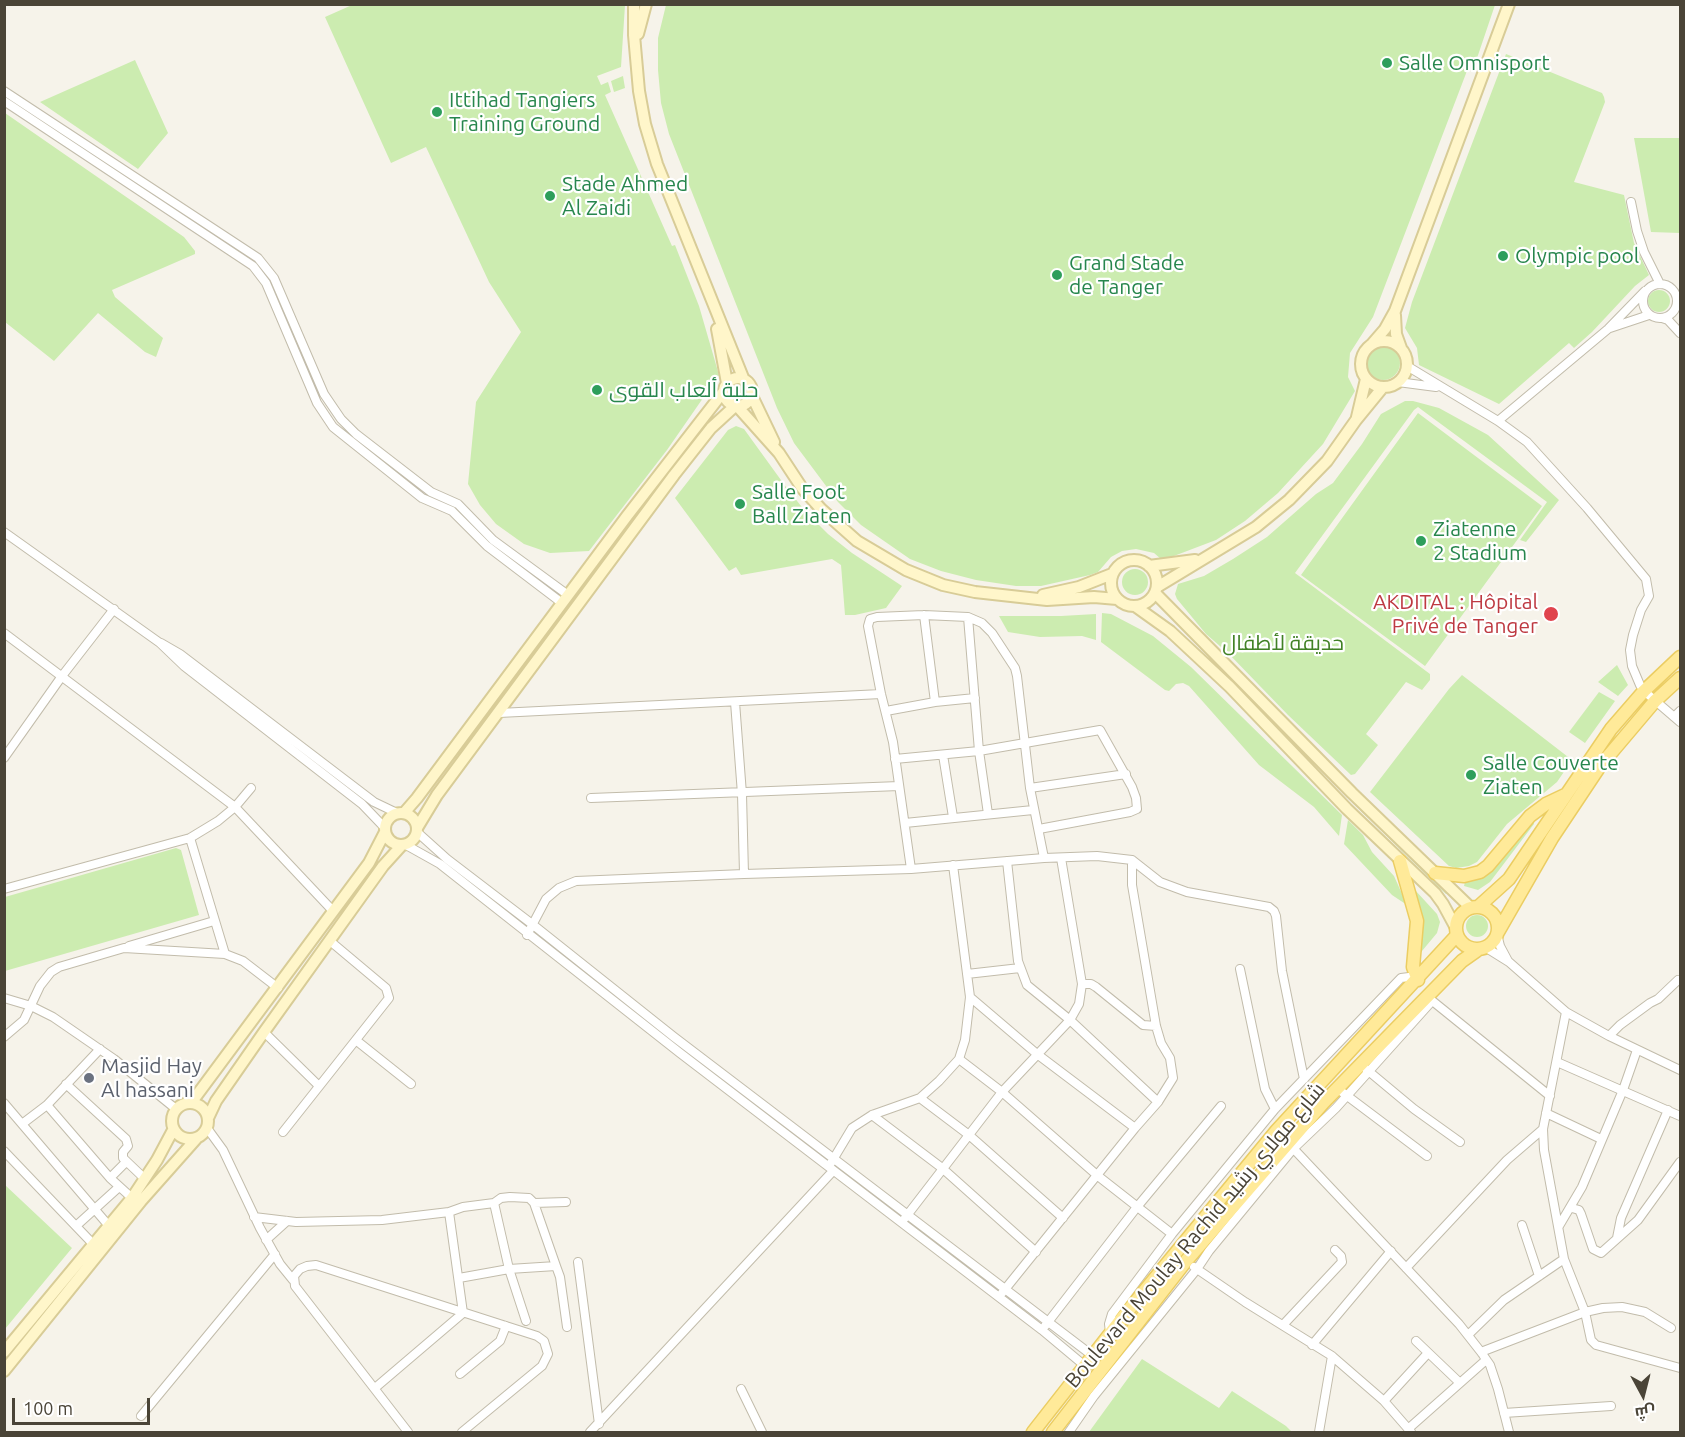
<!DOCTYPE html>
<meta charset="utf-8">
<style>
body{margin:0}
#map{position:relative;width:1685px;height:1437px;overflow:hidden;background:#f6f3ea;font-family:Ubuntu,Cairo,sans-serif}
canvas{display:block}
.frame{position:absolute;inset:0;border:6px solid #4a4437;pointer-events:none}
.north{position:absolute;left:1613px;top:1365px;width:60px;height:60px;-webkit-text-stroke:4px #fff;paint-order:stroke;rotate:173deg;font-size:16px;font-weight:700;line-height:24px;text-align:center;color:#4a4437}
.north::after{content:'';display:block;margin:auto;width:21px;height:27px;background:#4a4437;clip-path:polygon(50% 0,100% 100%,50% 72%,0 100%)}
.scale{position:absolute;left:12px;top:1398px;width:138px;height:27px;box-sizing:border-box;border:3px solid #4a4437;border-top:0;padding-left:8px;font-size:18px;line-height:21px;white-space:nowrap;color:#4a4437;-webkit-text-stroke:4px #fff;paint-order:stroke}
</style>
<div id="map">
<canvas width="1685" height="1437"></canvas>
<div class="frame"></div>
<div class="north">ش</div>
<div class="scale">100 m</div>
</div>
<script>
const g = document.querySelector('canvas').getContext('2d');
g.lineJoin = 'round';
function fill(path, color) { g.fillStyle = color; g.fill(path, 'evenodd'); }
const toPath = rows => new Path2D(rows.map(r => 'M' + r).join(''));
function stroke(path, color, width, dash) { g.strokeStyle = color; g.lineWidth = width; g.lineCap = dash ? 'butt' : 'round'; g.setLineDash(dash || []); g.stroke(path); }
function write(font, color, halo, rows, align = 'center') {
  g.font = font + ' Ubuntu,Cairo,sans-serif'; g.lineWidth = 4.5; g.setLineDash([]); g.textBaseline = 'middle'; g.strokeStyle = halo; g.fillStyle = color; for (const [text, x, y, turn = 0] of rows) {
    g.save(); g.translate(x, y); g.rotate((+turn || 0) * Math.PI / 180); g.textAlign = isNaN(turn) ? turn : align; if (halo) g.strokeText(text, 0, 0); g.fillText(text, 0, 0); g.restore();
  }
}
const green = toPath([
 [352,5,625,5,621,67,597,76,601,85,608,82,611,92,605,95,672,246,675,245,699,306,719,375,667,450,589,551,550,553,524,544,496,524,480,505,468,484,476,402,521,332,489,282,426,147,391,163,325,17],
 [666,5,1495,5,1475,64,1470,63,1373,317,1350,353,1348,377,1355,391,1323,444,1278,493,1245,521,1216,540,1166,559,1161,559,1154,553,1136,549,1122,551,1111,557,1098,572,1090,575,1041,586,1016,586,976,580,941,571,910,559,861,525,838,502,794,443,777,408,669,134,661,103,658,70,658,38],
 [1506,54,1602,93,1604,97,1605,102,1574,182,1624,195,1634,243,1649,275,1635,286,1592,332,1574,348,1569,343,1499,404,1419,365,1417,348,1405,328,1412,302],
 [135,60,168,133,138,169,40,102],
 [623,76,625,88,614,92,611,81],
 [5,113,184,237,195,251,195,254,112,290,115,297,163,338,156,357,145,352,98,313,54,361,5,322],
 [1634,138,1680,138,1680,233,1651,232],
 '1648 301a11 11 0 1 1 22 0a11 11 0 1 1-22 0Z',
 '1366 363a17 17 0 1 1 34 0a17 17 0 1 1-34 0Z',
 '727 392a11 11 0 1 1 22 0a11 11 0 1 1-22 0Z',
 [1405,401,1413,401,1439,408,1488,435,1559,500,1526,542,1520,540,1547,502,1426,413,1418,407,1414,410,1295,573,1430,674,1430,680,1422,690,1406,682,1366,734,1378,745,1355,774,1351,775,1288,715,1228,653,1206,634,1177,599,1175,594,1178,584,1204,576,1233,559,1267,537,1316,494,1333,483,1362,444,1381,414],
 [1418,413,1542,506,1425,666,1301,575],
 [736,426,744,429,786,487,805,511,828,534,852,553,902,586,886,608,855,615,845,615,841,565,832,559,741,575,736,567,729,571,675,498,728,430],
 '1122 582a13 13 0 1 1 26 0a13 13 0 1 1-26 0Z',
 [1102,613,1111,614,1153,636,1191,667,1342,815,1339,836,1314,807,1259,765,1189,686,1183,683,1176,684,1169,691,1165,690,1101,642],
 [1096,614,1096,640,1082,636,1040,637,1008,632,999,616,1061,616],
 [1617,665,1628,685,1618,696,1598,682],
 [1462,675,1572,760,1557,782,1507,824,1477,862,1469,866,1456,868,1449,866,1370,792,1449,689],
 [1599,692,1615,701,1585,743,1569,732],
 [1361,808,1448,893,1446,894,1360,810],
 [1348,820,1363,835,1372,852,1394,876,1407,905,1392,895,1344,844],
 [1533,820,1534,824,1490,882,1478,890,1464,886,1465,882],
 [176,848,181,850,199,915,5,971,5,897],
 [1415,890,1437,914,1440,922,1437,933,1417,957],
 '1466 926a11 11 0 1 1 22 0a11 11 0 1 1-22 0Z',
 [5,1185,72,1248,5,1329],
 [1142,1359,1219,1408,1232,1391,1286,1426,1292,1432,1089,1432]
]);
const street = toPath([
 [4,91,258,258,274,278,324,394,341,419,356,434,431,492,458,504,493,540,568,595],
 [4,101,253,266,266,283,317,403,333,427,422,498,452,511,487,546,562,603],
 [1631,202,1637,231,1644,252,1660,284],
 '1643 301a17 17 0 1 1 34 0a17 17 0 1 1-34 0Z',
 [1662,318,1668,320,1680,333],
 [1610,328,1649,315],
 [1407,366,1498,421,1527,442,1587,508,1646,579,1649,596,1641,610,1633,635,1630,650,1632,666,1640,685,1644,691,1680,722],
 [1398,382,1436,387],
 [1498,421,1608,329,1645,291],
 [4,532,160,643,184,666,362,804,384,827],
 [924,615,935,702],
 [968,617,979,751,988,814],
 [4,633,235,807,333,911],
 [161,643,180,654,374,802,397,813],
 [735,702,742,794,744,874],
 [886,711,935,702,975,698],
 [499,713,881,694],
 [1674,717,1680,711],
 [943,755,953,817],
 [4,758,62,676,114,609],
 [895,759,979,751,1100,730,1132,787,1136,798,1137,809,1130,812,1039,829],
 [1030,788,1126,774],
 [591,798,899,786],
 [905,823,1033,810],
 [417,832,447,859,532,924,674,1037,1093,1356],
 [190,838,225,954],
 [406,845,440,864,680,1053,1042,1330,1085,1366],
 [1007,861,1018,961,1027,985,1070,1020,1158,1102],
 [911,869,893,742,881,694,868,626,870,619,877,617,924,615,968,617,982,623,992,633,1015,668,1017,676,1030,788,1044,858],
 [4,889,190,838,218,821,235,807,251,788],
 [1497,934,1500,946,1508,961],
 [527,935,546,899,559,888,576,881,744,874,911,869,1044,858,1097,856,1132,860,1160,882,1187,892,1269,907,1274,911,1276,916,1282,971,1304,1079],
 [129,946,214,921],
 [1485,947,1509,962,1566,1012,1609,1036,1680,1070],
 [1240,969,1265,1089,1275,1109],
 [967,974,1020,968],
 [1082,984,1091,984,1096,987,1143,1025,1156,1026],
 [970,997,1037,1054,1135,1128],
 [4,998,31,1006,53,1017,114,1059,176,1109],
 [1430,999,1550,1096],
 [1566,1012,1543,1129,1544,1150,1564,1259,1585,1312,1603,1308,1622,1307,1645,1312,1671,1328],
 [264,1032,319,1086],
 [1609,1036,1620,1025,1650,1003,1658,999,1678,980],
 [4,1037,24,1020,40,986,51,972,59,967,124,948,225,954,243,961,278,988],
 [357,1041,411,1084],
 [959,1059,1002,1092,1098,1176,1172,1234],
 [1557,1062,1680,1116],
 [1366,1069,1414,1109,1460,1142],
 [66,1084,126,1139,128,1146,123,1152,123,1158,145,1179],
 [1342,1092,1427,1156],
 [920,1098,969,1135,1063,1218],
 [4,1103,109,1226],
 [47,1105,110,1178,132,1198],
 [1546,1113,1601,1139],
 [872,1115,942,1168,1036,1252],
 [22,1124,47,1105,100,1049],
 [207,1128,223,1150,260,1228,280,1264,293,1280],
 [283,1132,389,998,386,988,330,941],
 [1290,1145,1459,1324,1481,1352,1490,1365,1498,1389,1509,1432],
 [4,1151,94,1245],
 [831,1163,852,1128,872,1115,920,1098,939,1081,959,1059,965,1040,970,997,953,865],
 [110,1178,126,1162],
 [494,1203,501,1198,510,1197,529,1198,534,1203,566,1202],
 [534,1203,556,1266],
 [1572,1208,1579,1210,1581,1214,1593,1249,1601,1253,1638,1220,1680,1162],
 [254,1217,296,1222,382,1220,449,1212,463,1207,494,1203,509,1269,526,1321],
 [905,1218,1002,1092,1070,1020,1079,1004,1082,984,1061,858],
 [1522,1225,1539,1276],
 [76,1226,119,1187],
 [1559,1226,1582,1187,1623,1090,1637,1050],
 [1617,1238,1621,1218,1668,1110],
 [266,1240,287,1221],
 [578,1262,599,1424],
 [1194,1267,1245,1302,1332,1356,1384,1401,1411,1432],
 [1406,1268,1507,1160,1543,1129],
 [459,1278,509,1269,556,1266,560,1277,567,1327],
 [1002,1293,1135,1128,1158,1102,1173,1078,1170,1058,1161,1043,1156,1026,1132,885,1132,860],
 [1283,1325,1342,1262,1341,1256,1335,1250],
 [1045,1326,1137,1207,1221,1106],
 [1110,1333,1109,1324,1112,1314,1172,1234,1275,1109,1401,978,1409,977,1416,981],
 [1468,1335,1504,1300,1564,1259],
 [1416,1341,1460,1383],
 [1312,1345,1391,1251],
 [1481,1352,1585,1312,1591,1340,1596,1345,1680,1368],
 [460,1374,500,1341,506,1326],
 [375,1388,463,1313,449,1212],
 [741,1389,762,1432],
 [1384,1401,1428,1353],
 [1504,1413,1611,1406],
 [141,1416,275,1254],
 [1408,1429,1486,1360],
 [408,1432,295,1286,294,1276,300,1269,307,1266,316,1265,537,1336,544,1341,548,1354,542,1366,462,1432],
 [590,1432,833,1171],
 [1069,1432,1094,1396,1197,1269,1209,1251,1293,1149,1336,1108,1432,1001],
 [1319,1432,1332,1356]
]);
const secondary = toPath([
 [634,4,634,35,639,91,645,124,657,164,744,380],
 [638,34,646,4],
 [1395,315,1396,334,1401,348],
 [717,329,727,383],
 '1361 364a23 23 0 1 1 46 0a23 23 0 1 1-46 0Z',
 [1372,344,1385,329,1395,311,1509,4],
 '724 392a14 14 0 1 1 28 0a14 14 0 1 1-28 0Z',
 [752,396,774,442],
 [737,406,779,453,802,488,821,509,857,541,906,570,943,585,975,592,1047,600,1094,597,1117,599],
 [1357,417,1366,379],
 '1111 583a23 23 0 1 1 46 0a23 23 0 1 1-46 0Z',
 [1149,566,1195,560],
 [1157,587,1256,527,1289,500,1327,461,1356,420,1383,387],
 [1155,593,1352,793,1471,908],
 [1043,595,1079,587,1112,574],
 [1135,606,1170,631,1230,687,1347,809,1435,893,1443,904,1456,928],
 '385 829a16 16 0 1 1 32 0a16 16 0 1 1-32 0Z',
 [404,813,417,798,627,516,724,391],
 [417,828,437,795,674,475,711,428,735,406],
 '172 1121a18 18 0 1 1 36 0a18 18 0 1 1-36 0Z',
 [191,1103,369,863,385,832],
 [208,1118,216,1101,264,1032,383,866,402,845],
 [4,1352,132,1198,157,1160,173,1130],
 [4,1371,141,1201,196,1139]
]);
const primary = toPath([
 [1400,861,1417,921,1413,967,1418,980],
 [1435,873,1464,876,1480,872,1488,866,1530,816,1546,804,1565,795],
 [1478,907,1509,879,1611,729,1644,691,1680,657],
 '1456 928a21 21 0 1 1 42 0a21 21 0 1 1-42 0Z',
 [1498,932,1552,838,1600,766,1655,701,1680,678],
 [1033,1432,1127,1312,1277,1130,1457,935],
 [1053,1432,1186,1261,1323,1103,1462,961,1479,949]
]);
const markers = [
 [1387,63,6,"#2e9e5b"],
 [437,112,6,"#2e9e5b"],
 [550,196,6,"#2e9e5b"],
 [1503,256,6,"#2e9e5b"],
 [1057,275,6,"#2e9e5b"],
 [597,390,6,"#2e9e5b"],
 [740,504,6,"#2e9e5b"],
 [1421,541,6,"#2e9e5b"],
 [1551,614,8,"#e0444e"],
 [1471,775,6,"#2e9e5b"],
 [89,1078,6,"#6b7280"]
];
const leisureNames = [
 ["Salle Omnisport",1399,63],
 ["Ittihad Tangiers",449,100],
 ["Training Ground",449,124],
 ["Stade Ahmed",562,184],
 ["Al Zaidi",562,208],
 ["Olympic pool",1515,256],
 ["Grand Stade",1069,263],
 ["de Tanger",1069,287],
 ["حلبة ألعاب القوى",609,390],
 ["Salle Foot",752,492],
 ["Ball Ziaten",752,516],
 ["Ziatenne",1433,529],
 ["2 Stadium",1433,553],
 ["Salle Couverte",1483,763],
 ["Ziaten",1483,787]
];
const healthNames = [
 ["AKDITAL : Hôpital",1538,602],
 ["Privé de Tanger",1538,626]
];
const parkNames = [
 ["حديقة لأطفال",1283,643]
];
const worshipNames = [
 ["Masjid Hay",101,1066],
 ["Al hassani",101,1090]
];
const streetNames = [
 ["Boulevard Moulay Rachid شارع مولاي رشيد",1195,1235,-50]
];
fill(green, '#ccecb0');
stroke(street, '#c2bcab', 10);
stroke(secondary, '#d8cc97', 14);
stroke(primary, '#ebcd62', 15);
stroke(street, '#fff', 8);
stroke(secondary, '#fff6ca', 10);
stroke(primary, '#ffea99', 12);
for (const [x, y, r, color] of markers) { const dot = new Path2D(); dot.arc(x, y, r, 0, 2 * Math.PI); g.fillStyle = color; g.fill(dot); stroke(dot, '#fff', 2); }
write('21px', '#27864d', '#fff', leisureNames, 'left');
write('21px', '#be3a42', '#fff', healthNames, 'right');
write('21px', '#418125', '#fff', parkNames);
write('21px', '#5b616d', '#fff', worshipNames, 'left');
write('21px', '#4a4437', '#fff', streetNames);
</script>
